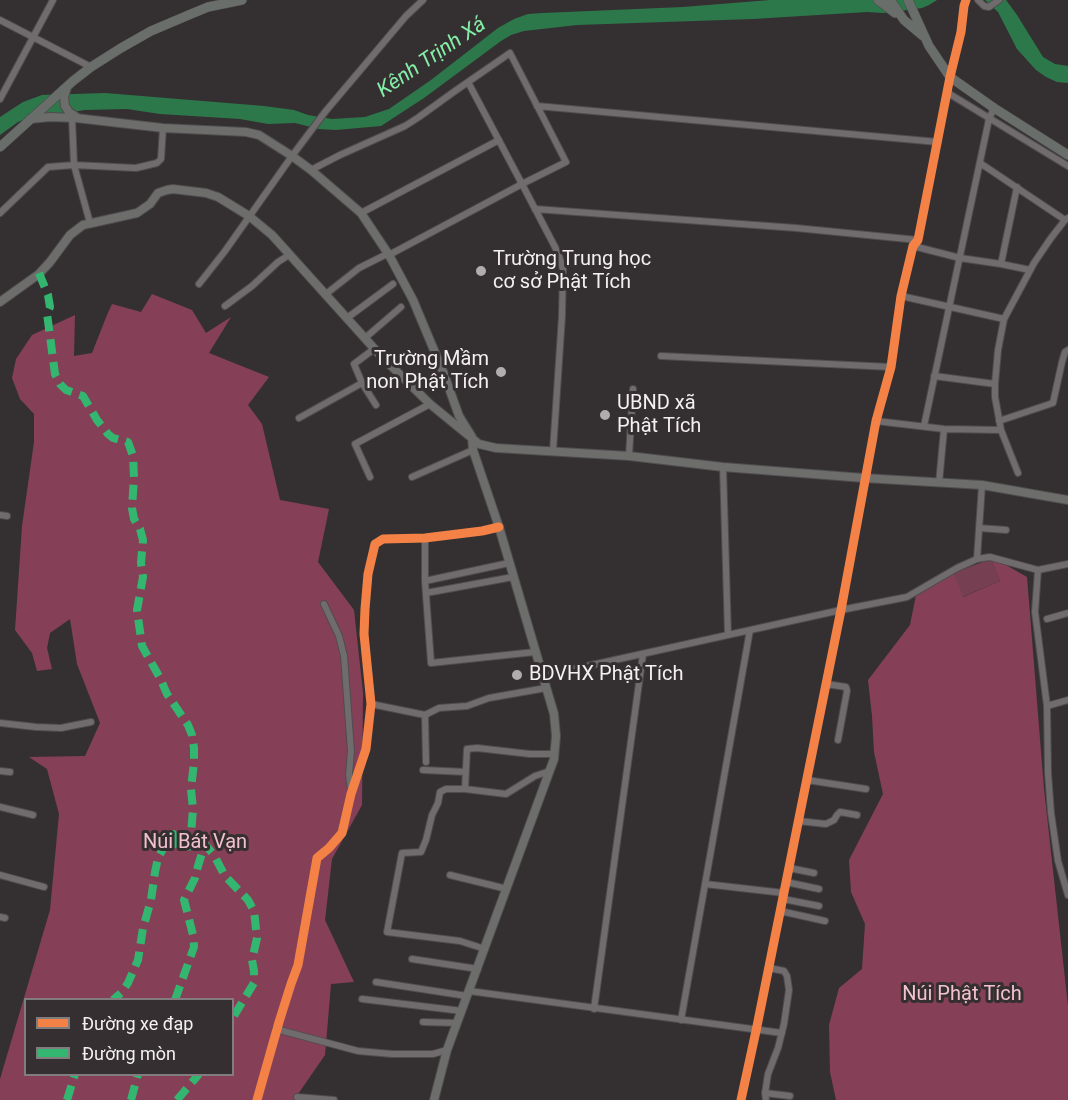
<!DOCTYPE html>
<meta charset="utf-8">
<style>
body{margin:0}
#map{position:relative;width:1068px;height:1100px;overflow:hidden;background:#343032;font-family:Roboto,sans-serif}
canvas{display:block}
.legend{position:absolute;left:24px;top:998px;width:210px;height:78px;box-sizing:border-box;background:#352f31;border:2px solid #817c7e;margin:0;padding:8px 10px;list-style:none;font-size:18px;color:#f4f0f1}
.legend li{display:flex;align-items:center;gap:12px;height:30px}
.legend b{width:30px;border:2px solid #817c7e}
</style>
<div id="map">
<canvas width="1068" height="1100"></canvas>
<ul class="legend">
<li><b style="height:8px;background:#f48246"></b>Đường xe đạp</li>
<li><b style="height:8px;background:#33b770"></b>Đường mòn</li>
</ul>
</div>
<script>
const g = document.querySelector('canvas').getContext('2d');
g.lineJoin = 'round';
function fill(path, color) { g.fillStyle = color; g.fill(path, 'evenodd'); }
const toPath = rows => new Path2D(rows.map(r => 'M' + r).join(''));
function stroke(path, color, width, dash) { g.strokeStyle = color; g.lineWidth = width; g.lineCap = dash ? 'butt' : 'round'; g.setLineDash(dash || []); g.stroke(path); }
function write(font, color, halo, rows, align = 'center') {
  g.font = font + ' Roboto,sans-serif'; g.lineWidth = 6; g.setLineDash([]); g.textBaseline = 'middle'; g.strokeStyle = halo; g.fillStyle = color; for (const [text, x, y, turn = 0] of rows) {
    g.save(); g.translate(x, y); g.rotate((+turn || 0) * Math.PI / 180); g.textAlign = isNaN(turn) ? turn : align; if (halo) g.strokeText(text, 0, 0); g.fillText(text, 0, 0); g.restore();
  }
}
const green = toPath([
 [991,559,1000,581,962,597,953,573]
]);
const forest = toPath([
 [152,294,192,310,206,333,231,317,209,353,269,377,248,405,262,424,280,500,329,509,318,562,354,610,363,693,362,805,332,859,325,920,354,982,331,984,325,1055,294,1100,0,1100,0,1079,50,910,59,814,47,769,29,757,85,756,100,723,77,664,70,619,50,633,47,648,52,669,37,671,32,653,15,630,22,526,34,442,34,414,20,399,12,378,16,359,32,335,75,315,74,356,92,353,107,315,112,304,141,312],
 [26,1000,232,1000,232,1074,26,1074],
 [991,559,1006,565,1027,577,1044,789,1068,1006,1068,1100,836,1100,830,1072,829,1025,839,988,862,969,865,924,851,892,849,860,883,794,874,752,872,716,868,680,910,625,916,595,953,572,963,597,1000,581]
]);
const water = toPath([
 [770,0,937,0,929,5,922,8,884,13,867,12,753,19,577,25,524,31,511,35,501,41,424,98,381,126,336,130,319,129,295,123,268,124,240,119,160,114,127,109,85,110,23,120,18,122,0,135,0,117,23,102,42,95,105,93,264,106,294,110,308,115,332,119,365,117,389,109,431,80,498,28,514,19,528,14,543,13,683,7],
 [985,0,1006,0,1017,15,1043,57,1055,64,1068,66,1068,83,1057,82,1046,77,1036,70,1017,49,998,12]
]);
const street = toPath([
 [978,0,984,6,989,7,999,0],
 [0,20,91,67],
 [948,93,1068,166],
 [0,99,53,0],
 [537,106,938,142],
 [72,118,74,165,90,223],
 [980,163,1065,220],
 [311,170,340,155,405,126,419,117,455,91,510,53,566,162,522,184,468,82],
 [535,209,796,228,918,240],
 [0,213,48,167,74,165,136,168,157,163,161,159,163,128],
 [361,213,499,140],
 [913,246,960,258,1001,264,1030,270],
 [389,255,522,184,555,247,559,256,563,269,562,316,553,451],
 [1001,264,1017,187],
 [199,284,225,251,292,156,325,112,406,16,423,0],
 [326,294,359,268,387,254],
 [901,296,1004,319],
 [225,306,252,286,278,262,289,255],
 [347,318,393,284],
 [365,338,401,307],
 [374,349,354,364,362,383,376,405],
 [661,356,891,367],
 [934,376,995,384],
 [299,418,362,383],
 [876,421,944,429,1001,430],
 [999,421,1053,403,1062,362,1065,352,1068,350],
 [924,426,989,119,994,108],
 [629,456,633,389],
 [723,467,728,635],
 [1018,473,1001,430,995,397,995,384,998,350,1004,319,1034,263,1051,238,1065,220,1068,218],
 [370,477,355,444,430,404],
 [412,477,473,450],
 [939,483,944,429],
 [0,515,7,516],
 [979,528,1006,530],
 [425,538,425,581,431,663,535,652],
 [977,559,982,485],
 [1038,570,1035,612,1047,706,1048,773,1051,813,1058,861,1068,895],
 [425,581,509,563],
 [426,593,513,577],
 [324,604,339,636,344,656,351,751,349,775,351,790],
 [1047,619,1068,613],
 [542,676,841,610,907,597,957,568,977,559,990,557,1038,570,1068,564],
 [826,684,846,687,847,691,838,740],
 [371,704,425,715,439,708,467,706,489,698,546,688],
 [1047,706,1068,700],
 [425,715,426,762],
 [0,723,36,727,61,728,91,722],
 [423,770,466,772],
 [0,771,10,772],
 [807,780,866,789],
 [465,789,467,749,477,748,530,754,555,754],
 [0,807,33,815],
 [798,821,826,824,834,820,837,815,840,812,857,815],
 [789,868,814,873],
 [0,875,44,887],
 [450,875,507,889],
 [786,882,819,889],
 [705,884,784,893],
 [783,899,819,906],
 [780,911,825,921],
 [0,917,5,918],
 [485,949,460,941,387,932,402,853,421,852,426,840,432,815,438,803,440,792,446,789,465,789,506,794,535,776,550,771],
 [412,959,478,969],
 [376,982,467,996],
 [469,991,782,1033],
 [362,999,462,1011],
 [594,1009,643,654],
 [681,1020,750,630],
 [423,1022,457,1023],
 [276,1029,358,1051,392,1054,433,1054,447,1050],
 [765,1093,790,1096],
 [297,1097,334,1100],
 [257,1100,279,1022,291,984,298,965,317,858,329,848,342,833,351,794,366,749,371,704,364,634,365,609,368,574,375,544,383,539,425,538,482,531,499,527],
 [741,1100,756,1031,841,610,876,421,891,367,901,296,913,246,918,240,950,77,961,32,964,6,966,0],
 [766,1100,765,1093,768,1074,778,1048,784,1024,789,990,787,976,784,971,769,968]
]);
const secondary = toPath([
 [67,87,64,97,65,106,69,112,78,118],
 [30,119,50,117,76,118,163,128,246,132,259,135,292,156,311,170,361,213,389,255,413,300,444,374,459,416,472,437,473,450,499,527,554,714,556,736,554,759,447,1050,434,1100],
 [0,302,39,274,50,262,70,235,83,225,137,213,150,204,158,193,167,190,173,189,206,193,218,197,249,216,272,235,380,355,430,404,479,444,496,448,629,456,723,467,864,478,982,485,1068,500]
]);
const primary = toPath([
 [878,0,895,13],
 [890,0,904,20,923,36],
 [908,0,929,46,950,77,994,108,1068,155],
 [0,147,73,81,91,67,121,48,151,31,191,14,208,7,242,0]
]);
const quiet = toPath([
 [39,273,48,295,50,307,47,314,48,321,55,374,60,384,66,390,83,396,97,420,108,434,113,438,128,442,133,456,134,477,132,508,134,519,140,529,143,540,141,563,143,577,137,610,142,646,160,678,167,694,188,725,192,735,194,748,194,762,191,789,193,809,190,846,182,848,175,843,173,834,167,840,164,847,158,858,155,872,151,900,143,928,138,960,128,983,121,993,113,1000],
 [202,841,214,855,225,876,248,900,254,911,257,938,252,960,254,971,254,983,232,1019],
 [175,1000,194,947,193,935,184,900,195,878,198,866,202,853,202,840],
 [67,1100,75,1074],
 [131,1100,138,1074],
 [177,1100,199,1074]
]);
const cycleway = toPath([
 [257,1100,279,1022,291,984,298,965,317,858,329,848,342,833,351,794,366,749,371,704,364,634,365,609,368,574,375,544,383,539,425,538,482,531,499,527],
 [741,1100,756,1031,841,610,876,421,891,367,901,296,913,246,918,240,950,77,961,32,964,6,966,0]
]);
const markers = [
 [481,271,6,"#b1adae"],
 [501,372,6,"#b1adae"],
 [605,415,6,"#b1adae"],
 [517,675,6,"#b1adae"]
];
const poiNames = [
 ["Trường Trung học",493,260],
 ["cơ sở Phật Tích",493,283],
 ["Trường Mầm",489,360,"right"],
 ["non Phật Tích",489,383,"right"],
 ["UBND xã",617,404],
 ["Phật Tích",617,427],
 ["BDVHX Phật Tích",529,675]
];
const parkNames = [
 ["Núi Bát Vạn",195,843],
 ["Núi Phật Tích",962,995]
];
const waterNames = [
 ["Kênh Trịnh Xá",432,58,-34]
];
fill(green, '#764052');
fill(forest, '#854058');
fill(water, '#2d784a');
stroke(street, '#4f4c4e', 8);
stroke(secondary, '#4f4c4e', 10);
stroke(primary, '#4f4c4e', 10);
stroke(street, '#706c6e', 6);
stroke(secondary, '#6d6d6c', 8);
stroke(primary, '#6a6e6b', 9);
stroke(quiet, '#33b770', 8, [15, 8]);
stroke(cycleway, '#f48246', 9);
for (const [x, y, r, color] of markers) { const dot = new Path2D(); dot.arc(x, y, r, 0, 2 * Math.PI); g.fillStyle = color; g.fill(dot); stroke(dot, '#352f31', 2); }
write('20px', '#f4f0f1', '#352f31', poiNames, 'left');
write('20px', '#f1c1ce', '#352f31', parkNames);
write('italic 21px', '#82eea6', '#352f31', waterNames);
</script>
